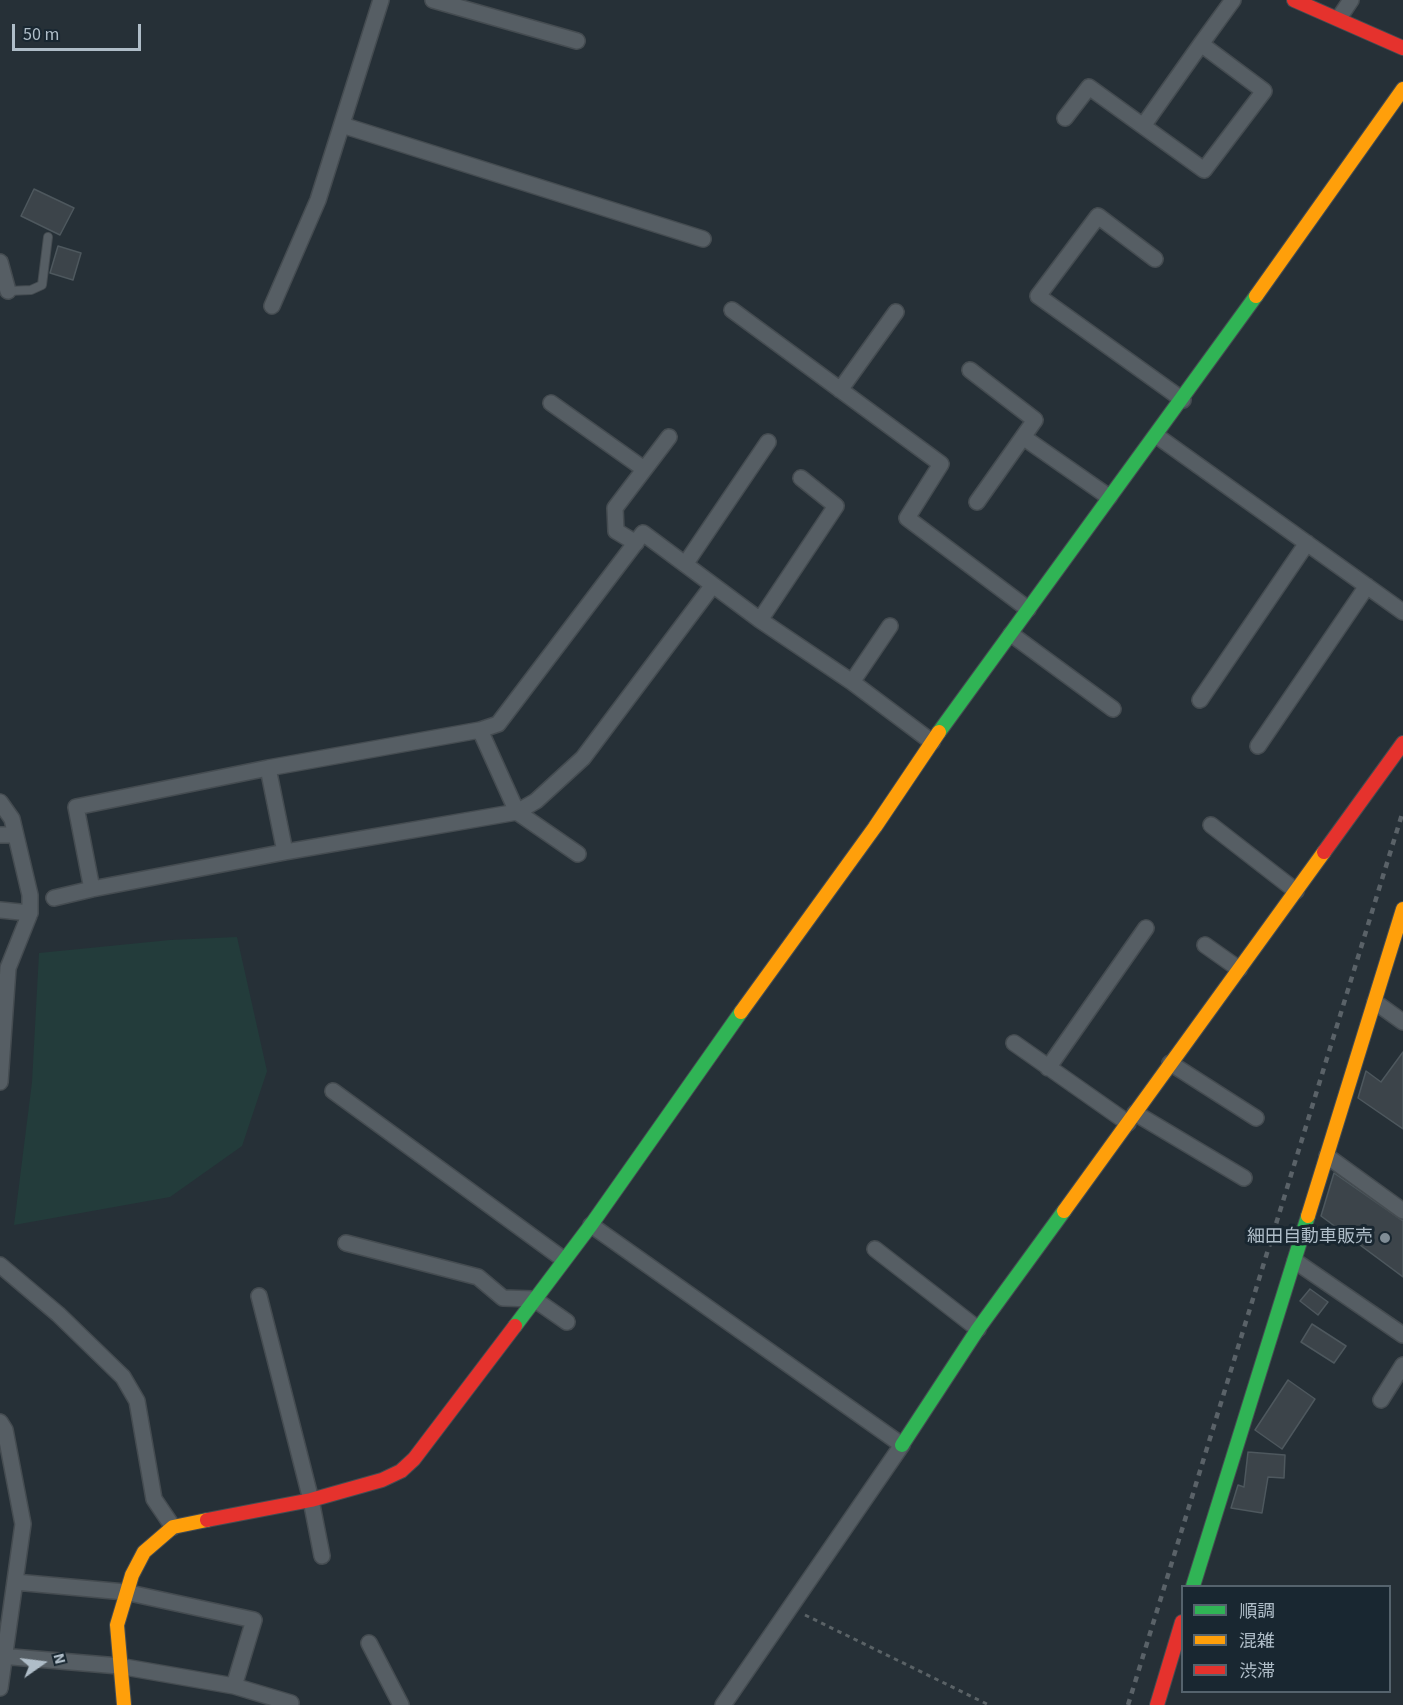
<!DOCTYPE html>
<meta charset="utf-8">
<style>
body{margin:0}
#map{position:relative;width:1403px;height:1705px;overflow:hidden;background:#263037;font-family:"Source Sans 3","Noto Sans JP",sans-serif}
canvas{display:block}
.legend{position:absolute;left:1181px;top:1585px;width:210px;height:108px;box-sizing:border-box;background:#192731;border:2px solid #55636d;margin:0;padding:8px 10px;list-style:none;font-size:18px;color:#afbdc8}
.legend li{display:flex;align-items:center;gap:12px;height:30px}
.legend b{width:30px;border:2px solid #55636d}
.north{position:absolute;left:12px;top:1633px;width:60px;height:60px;-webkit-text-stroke:4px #192731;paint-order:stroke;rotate:76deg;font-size:16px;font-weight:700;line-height:24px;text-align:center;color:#afbdc8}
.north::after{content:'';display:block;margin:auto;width:21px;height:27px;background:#afbdc8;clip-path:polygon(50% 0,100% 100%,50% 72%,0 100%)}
.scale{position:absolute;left:12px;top:24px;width:129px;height:27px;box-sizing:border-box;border:3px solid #afbdc8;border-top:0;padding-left:8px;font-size:18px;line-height:21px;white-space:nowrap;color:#afbdc8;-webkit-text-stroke:4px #192731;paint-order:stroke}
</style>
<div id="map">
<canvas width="1403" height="1705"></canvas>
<ul class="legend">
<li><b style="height:8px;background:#30b455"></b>順調</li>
<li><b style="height:8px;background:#ff9f0a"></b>混雑</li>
<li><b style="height:8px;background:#e5322d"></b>渋滞</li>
</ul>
<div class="north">N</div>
<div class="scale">50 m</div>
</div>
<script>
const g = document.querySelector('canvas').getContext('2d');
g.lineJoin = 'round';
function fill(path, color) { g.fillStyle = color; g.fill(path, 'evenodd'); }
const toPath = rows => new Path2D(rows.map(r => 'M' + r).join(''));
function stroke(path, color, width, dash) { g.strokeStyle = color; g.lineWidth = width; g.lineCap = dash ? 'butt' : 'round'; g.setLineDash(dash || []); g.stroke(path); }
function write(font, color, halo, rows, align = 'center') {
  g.font = font + ' "Source Sans 3","Noto Sans JP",sans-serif'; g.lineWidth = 6; g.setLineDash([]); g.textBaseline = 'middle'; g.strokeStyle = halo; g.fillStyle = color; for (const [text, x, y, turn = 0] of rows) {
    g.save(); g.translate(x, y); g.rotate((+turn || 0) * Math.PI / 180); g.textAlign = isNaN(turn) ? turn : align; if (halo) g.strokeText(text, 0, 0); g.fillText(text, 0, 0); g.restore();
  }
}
const green = toPath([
 [237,937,267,1071,242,1146,170,1197,14,1225,32,1082,39,953,170,940]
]);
const building = toPath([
 [34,189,74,208,60,235,21,216,34,189],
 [58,246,81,253,73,280,50,273,58,246],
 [1403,1052,1403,1129,1358,1098,1366,1071,1381,1082,1403,1052],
 [1334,1173,1403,1221,1403,1277,1321,1216,1334,1173],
 [1310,1289,1328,1302,1318,1315,1300,1301,1310,1289],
 [1312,1324,1346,1346,1334,1363,1301,1342,1312,1324],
 [1288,1380,1315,1399,1282,1449,1255,1430,1288,1380],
 [1248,1452,1285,1455,1284,1478,1268,1477,1262,1513,1231,1508,1238,1485,1244,1487,1248,1452]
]);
const path = toPath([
 [805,1615,989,1705]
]);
const lane = toPath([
 [8,291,31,290,42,285,48,237]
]);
const street = toPath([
 [433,0,577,41],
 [1339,18,1351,0],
 [1201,44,1264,91,1204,170,1143,126,1201,44,1233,0],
 [1065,118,1089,87,1143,126],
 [342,125,703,239],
 [1155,259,1098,216,1038,296,1183,400],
 [0,262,8,291],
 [272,306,318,200,381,0],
 [732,310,941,464,907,518,1028,609],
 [970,370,1035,420,1023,437],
 [840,390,896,312],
 [551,403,644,469],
 [1157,436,1403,612],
 [977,502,1023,437,1109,497],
 [636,543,616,531,615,508,669,437],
 [686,563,768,442],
 [760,620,836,506,801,478],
 [1011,634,1113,709],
 [852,682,890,626],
 [1200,700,1307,543],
 [480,730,517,812,578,854],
 [1258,746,1367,586],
 [268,768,285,852],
 [0,802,12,819,30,895,30,913,8,968,0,1082],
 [1211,825,1296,891],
 [0,835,15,835],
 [92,889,285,852,517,812,536,801,583,758,713,585],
 [54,898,92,889,76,807,268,768,480,730,498,724,643,533,760,620,852,682,932,742],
 [0,910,30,913],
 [1205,945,1239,969],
 [1375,1002,1403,1022],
 [1014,1043,1128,1123],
 [1170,1063,1256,1118],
 [1048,1068,1146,928],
 [333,1091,563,1259],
 [1135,1113,1244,1178],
 [1327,1156,1403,1211],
 [591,1225,902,1445,723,1705],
 [346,1243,478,1277,503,1298,534,1299,567,1322],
 [875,1249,978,1329],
 [1295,1261,1403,1335],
 [0,1265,58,1314,123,1377,137,1401,154,1499,173,1527],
 [259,1296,311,1500,322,1556],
 [1381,1400,1403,1365],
 [0,1422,5,1430,23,1524,0,1688],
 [15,1582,125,1592,254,1620,234,1686],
 [369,1643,401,1705],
 [0,1656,119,1666,234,1686,291,1703]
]);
const fast = toPath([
 [939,732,1256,296],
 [515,1326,591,1225,741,1012],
 [902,1445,978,1329,1064,1211],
 [1193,1586,1308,1216]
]);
const slow = toPath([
 [1256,296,1403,89],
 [741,1012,875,827,939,732],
 [1064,1211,1324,852],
 [1308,1216,1403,909],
 [124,1705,117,1625,132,1575,144,1552,173,1527,207,1520]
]);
const jam = toPath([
 [1294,0,1403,48],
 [1324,852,1403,743],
 [207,1520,311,1500,382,1480,401,1471,414,1459,515,1326],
 [1157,1705,1182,1622]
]);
const rail = toPath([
 [1128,1705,1403,811]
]);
const markers = [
 [1385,1238,6,"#7f8c95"]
];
const poiNames = [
 ["細田自動車販売",1373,1238]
];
fill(green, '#233c3b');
fill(building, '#3c444a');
stroke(building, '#4e585e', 1.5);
stroke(lane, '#454c51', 10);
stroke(street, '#454c51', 18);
stroke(fast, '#454c51', 16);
stroke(slow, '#454c51', 16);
stroke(jam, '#454c51', 16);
stroke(path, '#5a6266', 3, [4.5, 4.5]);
stroke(lane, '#565e64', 8);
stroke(street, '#565e64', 15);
stroke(fast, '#30b455', 14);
stroke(slow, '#ff9f0a', 14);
stroke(jam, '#e5322d', 14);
stroke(rail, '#5a6268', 4.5, [6, 6]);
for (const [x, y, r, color] of markers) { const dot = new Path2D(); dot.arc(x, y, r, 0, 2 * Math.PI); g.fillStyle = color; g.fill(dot); stroke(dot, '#192731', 2); }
write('18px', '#afbdc8', '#192731', poiNames, 'right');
</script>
